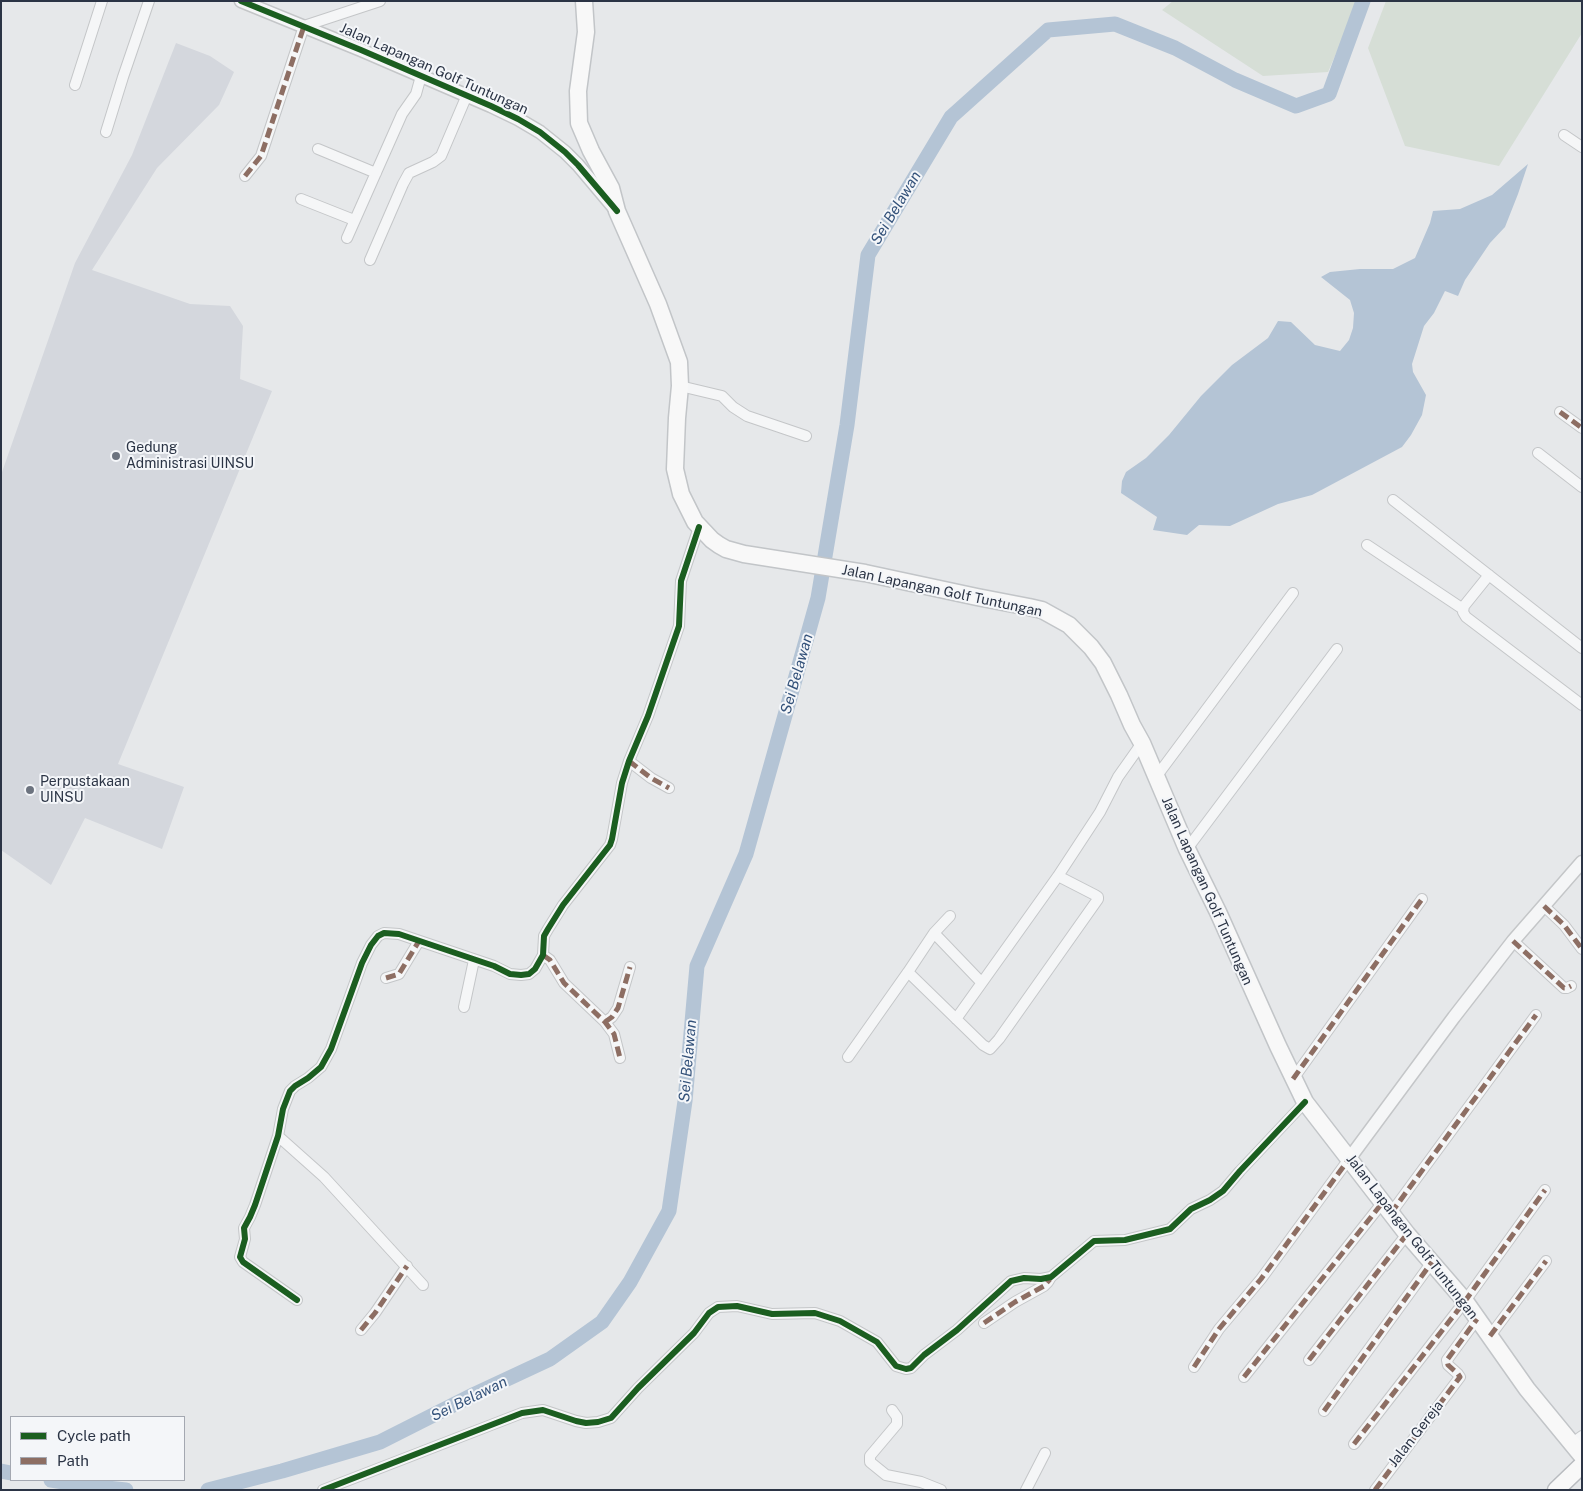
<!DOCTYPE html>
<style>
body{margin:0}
#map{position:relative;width:1583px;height:1491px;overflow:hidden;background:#e6e8ea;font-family:"Public Sans",sans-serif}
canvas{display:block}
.frame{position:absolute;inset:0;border:2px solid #2b3445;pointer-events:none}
.legend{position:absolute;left:10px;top:1416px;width:175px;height:65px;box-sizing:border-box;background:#f4f6f9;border:1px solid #a4a8b1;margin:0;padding:6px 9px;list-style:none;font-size:15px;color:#2b3445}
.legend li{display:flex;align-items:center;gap:10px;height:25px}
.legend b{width:25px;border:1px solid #a4a8b1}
</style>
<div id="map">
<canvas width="1583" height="1491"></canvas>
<div class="frame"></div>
<ul class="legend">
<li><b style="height:6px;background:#1b5e20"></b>Cycle path</li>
<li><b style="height:6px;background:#8d6e63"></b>Path</li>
</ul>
</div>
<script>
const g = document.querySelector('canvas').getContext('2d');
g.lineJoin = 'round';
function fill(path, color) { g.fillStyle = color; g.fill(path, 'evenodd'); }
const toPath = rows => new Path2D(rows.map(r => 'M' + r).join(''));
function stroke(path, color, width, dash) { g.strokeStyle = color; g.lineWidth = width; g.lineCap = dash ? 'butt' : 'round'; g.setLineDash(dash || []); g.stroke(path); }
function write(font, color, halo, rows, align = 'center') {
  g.font = font + ' "Public Sans",sans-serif'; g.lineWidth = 4; g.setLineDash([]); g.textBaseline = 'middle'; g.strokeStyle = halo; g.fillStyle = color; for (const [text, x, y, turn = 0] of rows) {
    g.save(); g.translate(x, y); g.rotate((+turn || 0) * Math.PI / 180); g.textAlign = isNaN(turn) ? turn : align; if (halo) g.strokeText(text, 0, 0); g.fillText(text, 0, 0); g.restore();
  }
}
const built = toPath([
 [176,43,210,56,234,72,219,105,157,168,92,270,190,304,230,306,243,326,240,379,272,391,118,764,184,787,162,849,85,818,51,885,1,850,1,475,75,263,132,155]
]);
const green = toPath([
 [1173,1,1359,1,1328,72,1263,76,1162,10],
 [1386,1,1582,1,1582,33,1499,166,1405,146,1368,48]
]);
const water = toPath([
 [1528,164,1518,194,1505,227,1490,243,1465,280,1458,296,1445,291,1434,313,1424,326,1412,364,1413,372,1426,395,1422,415,1411,435,1402,447,1312,495,1278,504,1230,526,1199,525,1187,535,1153,530,1157,517,1121,493,1122,481,1126,472,1146,458,1169,435,1201,396,1232,365,1268,338,1278,321,1291,322,1315,345,1340,351,1349,340,1353,328,1354,313,1350,300,1321,277,1330,272,1360,269,1393,269,1415,258,1430,223,1433,211,1460,209,1492,195]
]);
const river = toPath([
 [1,1471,11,1473],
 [51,1480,88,1486,126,1490],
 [208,1490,282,1471,380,1442,475,1394,550,1359,602,1322,630,1282,669,1211,685,1101,697,966,746,854,818,598,847,425,868,255,951,117,1048,30,1115,24,1175,48,1235,80,1296,106,1329,94,1363,1]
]);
const minor = toPath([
 [75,85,102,1],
 [106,132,123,77,149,1],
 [1564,135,1582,147],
 [318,149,376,173],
 [245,176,261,156,304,26,380,1],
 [301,199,354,220],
 [347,238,402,114,416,94,421,76],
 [370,260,403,184,409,173,433,162,441,156,467,95],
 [680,386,722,396,733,407,747,416,806,436],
 [1560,412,1582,428],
 [1538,453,1582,487],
 [1393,500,1582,648],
 [1367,545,1463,609],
 [1489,575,1464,606,1463,612,1466,617,1582,705],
 [629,761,651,778,669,788],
 [1156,777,1293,593],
 [1187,849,1337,649],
 [1544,906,1564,925,1582,949],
 [950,916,934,933,908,972,983,1045,990,1049,999,1039,1098,899,1098,897,1095,895,1058,876],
 [934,933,981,982],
 [1513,941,1564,988,1567,988,1571,986],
 [543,955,550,960,564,983,605,1022,614,1034,620,1058],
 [386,978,399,974,419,941],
 [464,1007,474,960],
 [956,1019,1058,876,1100,812,1118,777,1142,743],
 [605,1022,612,1017,618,1008,630,967],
 [848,1057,908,972],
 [1293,1079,1422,899],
 [278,1136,324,1177,423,1285],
 [1391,1213,1536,1015],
 [297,1300,243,1262,240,1257,245,1239,244,1228,250,1217,255,1205,278,1136,283,1109,290,1091,295,1086,308,1078,321,1067,331,1049,362,963,371,945,378,936,384,933,399,934,494,966,510,974,521,975,529,974,535,969,543,955,544,936,548,929,563,905,610,845,612,839,622,783,629,761,648,716,679,626,681,581,699,527],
 [984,1323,1015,1302,1044,1286,1048,1282,1051,1277],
 [361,1330,375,1313,407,1266],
 [1490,1336,1546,1261],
 [1309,1360,1407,1234],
 [1194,1367,1219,1329,1261,1279,1349,1159],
 [1244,1377,1383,1202],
 [892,1410,897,1417,897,1424,870,1456,870,1462,886,1475,921,1482,941,1490],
 [1324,1411,1432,1262],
 [1354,1444,1465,1301,1545,1190],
 [1571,1444,1582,1436],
 [323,1490,522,1413,543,1410,576,1421,586,1423,598,1422,611,1418,638,1388,694,1333,709,1313,718,1307,737,1306,772,1314,815,1313,840,1321,877,1342,896,1366,906,1369,911,1368,924,1355,957,1330,1011,1281,1024,1278,1041,1279,1051,1277,1094,1241,1125,1240,1170,1229,1191,1209,1210,1200,1223,1191,1240,1171,1305,1102],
 [1026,1490,1045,1453],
 [1375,1490,1460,1377,1458,1374,1448,1365,1447,1360,1477,1319]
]);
const tertiary = toPath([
 [241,1,361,50,491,106,518,119,540,132,565,152,578,165,615,209],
 [1349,1159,1454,1017,1513,941,1582,862]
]);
const primary = toPath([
 [584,1,586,32,578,91,579,123,591,151,611,188,617,211,658,304,679,362,680,386,677,418,675,469,681,494,695,522,712,540,719,545,726,549,744,554,865,573,977,597,1029,607,1042,610,1069,625,1091,647,1103,663,1119,695,1132,725,1142,743,1187,849,1218,912,1278,1046,1305,1102,1407,1234,1465,1301,1527,1389,1582,1456]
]);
const trunk = toPath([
 [1556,1490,1582,1465]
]);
const quiet = toPath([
 [245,176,261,156,304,26],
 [1560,412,1582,428],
 [629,761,651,778,669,788],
 [1544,906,1564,925,1582,949],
 [1513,941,1564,988,1567,988,1571,986],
 [543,955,550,960,564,983,605,1022,614,1034,620,1058],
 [386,978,399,974,419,941],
 [605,1022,612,1017,618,1008,630,967],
 [1293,1079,1422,899],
 [1391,1213,1536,1015],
 [984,1323,1015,1302,1044,1286,1050,1279],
 [361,1330,375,1313,407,1266],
 [1490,1336,1546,1261],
 [1309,1360,1407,1234],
 [1194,1367,1219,1329,1261,1279,1349,1159],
 [1244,1377,1383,1202],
 [1324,1411,1432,1262],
 [1354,1444,1465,1301,1545,1190],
 [1375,1490,1460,1377,1458,1374,1448,1365,1447,1360,1477,1319]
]);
const cycleway = toPath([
 [241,1,361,50,491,106,518,119,540,132,565,152,578,165,617,211],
 [297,1300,243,1262,240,1257,245,1239,244,1228,250,1217,255,1205,278,1136,283,1109,290,1091,295,1086,308,1078,321,1067,331,1049,362,963,371,945,378,936,384,933,399,934,494,966,510,974,521,975,529,974,535,969,543,955,544,936,548,929,563,905,610,845,612,839,622,783,629,761,648,716,679,626,681,581,699,527],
 [323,1490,522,1413,543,1410,576,1421,586,1423,598,1422,611,1418,638,1388,694,1333,709,1313,718,1307,737,1306,772,1314,815,1313,840,1321,877,1342,896,1366,906,1369,911,1368,924,1355,957,1330,1011,1281,1024,1278,1041,1279,1051,1277,1094,1241,1125,1240,1170,1229,1191,1209,1210,1200,1223,1191,1240,1171,1305,1102]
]);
const markers = [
 [116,456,5,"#6c737f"],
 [30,790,5,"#6c737f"]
];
const streetNames = [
 ["Jalan Lapangan Golf Tuntungan",434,69,24],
 ["Jalan Lapangan Golf Tuntungan",942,591,12],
 ["Jalan Lapangan Golf Tuntungan",1207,891,66],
 ["Jalan Lapangan Golf Tuntungan",1412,1237,52],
 ["Jalan Gereja",1416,1434,-52]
];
const poiNames = [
 ["Gedung",126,448],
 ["Administrasi UINSU",126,464],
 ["Perpustakaan",40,782],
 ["UINSU",40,798]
];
const waterNames = [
 ["Sei Belawan",896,208,-59],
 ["Sei Belawan",797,674,-74],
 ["Sei Belawan",688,1061,-85],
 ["Sei Belawan",469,1399,-26]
];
fill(built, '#d4d7dd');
fill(green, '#d6ded6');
fill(water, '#b4c4d5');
stroke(river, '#b4c4d5', 15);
stroke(minor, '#c4c6c8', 12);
stroke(tertiary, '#c4c6c8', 15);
stroke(primary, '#c2c5c8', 19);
stroke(trunk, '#b8bbbf', 19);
stroke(minor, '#f5f6f7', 10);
stroke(tertiary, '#f5f6f7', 12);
stroke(primary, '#f8f8f8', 16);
stroke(trunk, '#f8f8f8', 16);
stroke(quiet, '#8d6e63', 5, [10, 5]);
stroke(cycleway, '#1b5e20', 6);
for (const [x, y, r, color] of markers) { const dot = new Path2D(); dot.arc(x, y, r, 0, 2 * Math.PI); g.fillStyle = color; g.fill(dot); stroke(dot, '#f4f6f9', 2); }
write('14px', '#2b3445', '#f4f6f9', streetNames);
write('14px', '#2b3445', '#f4f6f9', poiNames, 'left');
write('italic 15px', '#34527a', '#f4f6f9', waterNames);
</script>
